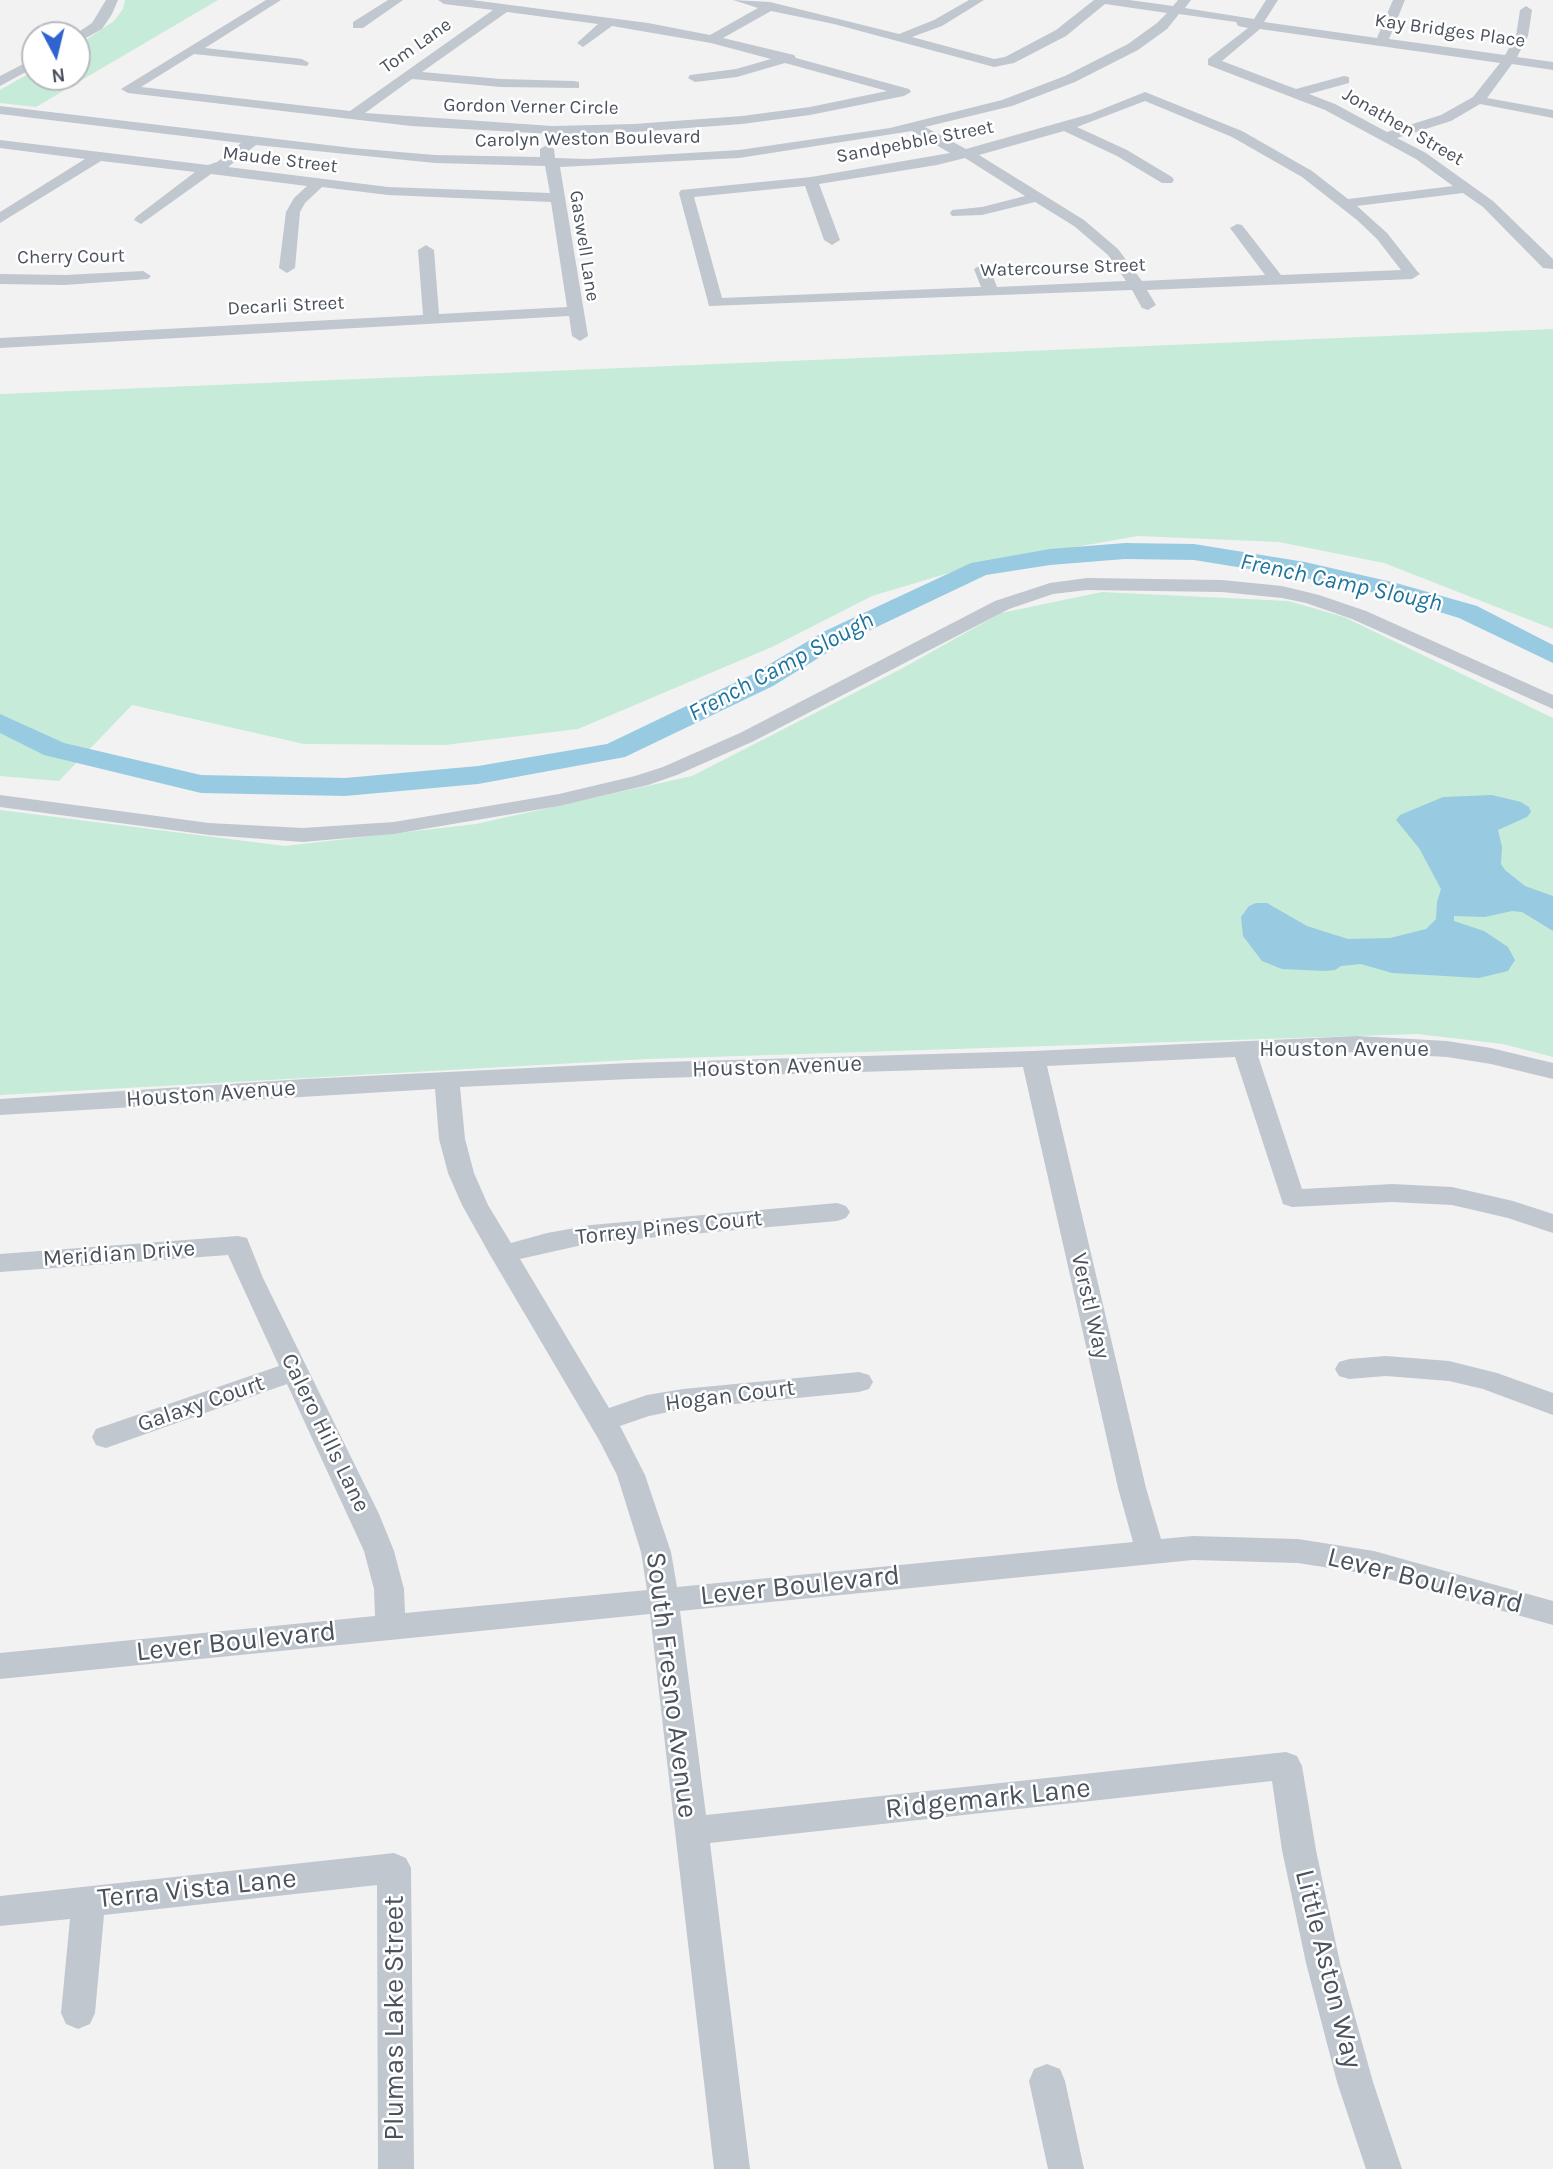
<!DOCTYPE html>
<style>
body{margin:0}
#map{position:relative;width:1553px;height:2169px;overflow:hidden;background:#f3f2f2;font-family:Karla,sans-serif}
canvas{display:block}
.north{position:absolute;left:21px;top:21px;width:70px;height:70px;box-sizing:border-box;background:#fff;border:2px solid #b7babe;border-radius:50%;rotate:173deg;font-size:19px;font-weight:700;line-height:28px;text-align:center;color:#4b525d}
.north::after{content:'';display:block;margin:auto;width:24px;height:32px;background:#2f64cf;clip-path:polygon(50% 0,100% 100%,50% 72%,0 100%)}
</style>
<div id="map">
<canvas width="1553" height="2169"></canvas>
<div class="north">N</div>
</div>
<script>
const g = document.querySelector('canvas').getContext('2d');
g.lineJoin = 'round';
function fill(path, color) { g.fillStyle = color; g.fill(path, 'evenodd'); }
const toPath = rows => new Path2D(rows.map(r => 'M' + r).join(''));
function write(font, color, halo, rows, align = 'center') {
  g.font = font + ' Karla,sans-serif'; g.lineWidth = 5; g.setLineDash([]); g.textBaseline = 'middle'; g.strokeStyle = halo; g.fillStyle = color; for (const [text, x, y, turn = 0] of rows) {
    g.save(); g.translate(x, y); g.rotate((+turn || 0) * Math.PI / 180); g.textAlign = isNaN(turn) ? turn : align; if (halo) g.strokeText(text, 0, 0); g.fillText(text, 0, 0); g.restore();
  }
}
const green = toPath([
 [125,0,218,0,36,107,0,103,0,90,35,70,35,77,77,77,77,46,114,21,123,9],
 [1553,329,1553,629,1384,563,1279,542,1138,536,979,564,872,596,772,647,578,729,445,745,304,744,132,705,59,781,0,776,0,394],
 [1102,592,1288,601,1344,617,1553,718,1553,1057,1503,1044,1417,1034,647,1059,0,1095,0,810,285,846,476,824,692,776,901,669,1001,613]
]);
const water = toPath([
 [1492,795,1521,802,1529,807,1531,812,1527,817,1498,830,1502,847,1501,864,1505,870,1525,886,1553,896,1553,931,1522,912,1512,911,1485,917,1454,916,1454,921,1484,931,1508,947,1515,960,1508,971,1479,978,1392,973,1361,964,1341,966,1335,970,1325,971,1282,969,1262,961,1243,936,1241,917,1249,906,1256,903,1267,903,1307,926,1348,939,1390,938,1426,929,1436,919,1437,902,1441,889,1419,848,1396,820,1400,815,1443,797]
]);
const river = toPath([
 [1125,543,1194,544,1305,562,1396,583,1477,606,1553,645,1553,663,1459,618,1381,594,1305,578,1194,560,1125,559,1050,565,986,575,843,643,773,686,625,757,478,784,345,796,201,793,44,755,0,733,0,714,64,743,201,775,345,778,478,766,607,744,753,674,825,631,971,563,1050,549,1125,543]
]);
const minor = toPath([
 [106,0,118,0,112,14,102,29,77,43,77,35,74,35,92,23,106,0],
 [266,0,281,0,205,48,302,59,309,63,307,66,194,54,141,87,350,111,493,10,444,4,438,0,472,0,648,23,710,35,758,8,733,0,770,2,899,34,934,20,969,0,984,0,942,26,912,37,994,59,1005,57,1056,30,1094,0,1129,0,1173,6,1178,0,1191,0,1185,8,1254,19,1266,0,1278,0,1264,22,1377,38,1393,0,1405,0,1389,39,1505,55,1516,36,1520,10,1526,6,1532,10,1528,36,1517,57,1553,62,1553,70,1512,64,1487,98,1553,110,1553,118,1480,104,1451,121,1397,138,1426,153,1493,201,1553,259,1553,269,1543,268,1483,207,1463,193,1357,206,1387,233,1417,271,1420,274,1412,279,1147,290,1156,305,1148,310,1142,308,1132,290,709,306,679,193,681,190,811,177,950,153,912,131,739,158,560,167,588,336,580,341,572,336,569,316,0,348,0,338,423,315,418,250,426,245,434,250,439,314,567,307,551,202,388,195,322,187,305,203,300,212,295,268,287,273,279,268,286,212,294,198,307,186,211,174,141,224,134,220,136,217,195,172,101,161,0,223,0,212,85,159,0,148,0,140,208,165,217,162,241,143,0,114,0,106,352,148,435,155,540,157,540,149,547,145,554,149,555,158,588,159,739,150,890,128,1002,100,1065,76,1128,44,1157,23,1167,13,1105,4,1066,36,1014,63,994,67,834,24,771,11,723,38,794,55,796,58,909,89,911,92,904,96,810,115,742,124,634,132,552,134,411,126,128,93,121,89,266,0],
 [507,12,598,24,577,43,583,47,612,26,711,43,771,59,736,69,690,75,688,78,695,82,737,77,785,63,887,91,810,107,742,116,634,124,552,126,365,113,412,79,501,87,579,88,579,82,574,81,501,79,422,72,507,12],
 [1179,14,1236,22,1238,26,1248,28,1208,59,1208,65,1325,110,1416,159,1453,186,1348,199,1312,171,1242,131,1145,92,1090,114,966,149,925,127,1012,106,1075,82,1138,50,1167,29,1179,14],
 [1260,29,1500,63,1473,97,1441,115,1387,132,1335,104,1309,94,1349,83,1349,77,1344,76,1296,89,1222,61,1260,29],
 [1145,101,1232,137,1302,177,1357,220,1377,239,1401,270,1281,275,1242,225,1237,224,1230,228,1265,275,1142,281,1118,249,1084,220,979,155,1064,131,1117,156,1162,183,1172,183,1174,180,1172,177,1127,150,1077,127,1145,101],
 [256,145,435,163,545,166,550,193,388,187,228,167,256,145],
 [965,158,1025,196,982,207,952,210,950,213,952,216,982,215,1035,202,1074,226,1108,255,1126,281,997,287,990,269,982,264,974,269,981,287,722,298,694,197,805,186,824,240,832,245,840,240,819,184,937,165,965,158],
 [388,0,403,0,363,28,353,28,353,22,388,0],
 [35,58,35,67,0,86,0,76,35,58],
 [143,271,151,276,148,279,65,285,0,284,0,274,65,275,143,271],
 [1087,578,1222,580,1282,586,1319,595,1366,611,1553,695,1553,709,1352,619,1306,603,1282,598,1222,592,1087,590,1053,594,1009,609,754,741,677,775,648,785,559,806,394,834,303,842,209,835,0,807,0,795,209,823,303,828,394,822,559,794,635,776,663,767,740,733,995,601,1050,583,1087,578],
 [1357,1036,1447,1041,1491,1048,1553,1063,1553,1079,1491,1064,1447,1057,1357,1052,1258,1056,1302,1189,1392,1184,1452,1187,1513,1201,1553,1214,1553,1233,1508,1218,1452,1205,1392,1202,1292,1207,1283,1204,1235,1057,1047,1066,1146,1488,1161,1539,1193,1536,1298,1539,1374,1551,1553,1601,1553,1625,1374,1575,1298,1563,1193,1560,680,1611,706,1815,1286,1752,1297,1756,1302,1766,1316,1850,1340,1963,1373,2082,1402,2169,1366,2169,1337,2082,1306,1963,1282,1850,1272,1781,710,1843,750,2169,714,2169,650,1614,0,1679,0,1653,375,1616,374,1589,364,1551,287,1384,106,1448,96,1445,92,1437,96,1429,279,1366,228,1255,0,1272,0,1254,238,1236,247,1238,263,1278,379,1514,394,1551,404,1589,405,1613,647,1590,641,1552,617,1475,599,1440,490,1255,462,1205,448,1173,439,1139,435,1089,0,1115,0,1099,305,1079,630,1063,1033,1051,1357,1036],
 [1023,1067,1118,1488,1133,1542,677,1587,671,1552,645,1475,620,1426,649,1416,683,1409,859,1392,869,1389,873,1382,869,1375,859,1372,683,1389,647,1395,609,1408,520,1259,591,1243,837,1221,846,1218,850,1212,846,1206,837,1203,591,1225,547,1233,511,1243,488,1205,474,1173,465,1139,460,1087,630,1079,1023,1067],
 [1386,1356,1449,1361,1497,1373,1553,1393,1553,1415,1483,1389,1449,1381,1386,1376,1349,1379,1339,1376,1335,1369,1339,1362,1349,1359,1386,1356],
 [394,1853,406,1858,411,1868,414,2169,378,2169,377,1885,104,1915,95,2013,90,2024,78,2029,66,2024,61,2013,70,1919,0,1926,0,1896,394,1853],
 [1047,2064,1060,2069,1065,2081,1084,2169,1048,2169,1029,2081,1034,2069,1047,2064]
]);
const farStreetnames = [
 ["Kay Bridges Place",1450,31,8],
 ["Tom Lane",416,46,-35],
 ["Gordon Verner Circle",531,107,1],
 ["Jonathen Street",1403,127,30],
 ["Carolyn Weston Boulevard",588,139,-1],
 ["Sandpebble Street",915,142,-11],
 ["Maude Street",280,160,7],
 ["Gaswell Lane",584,246,81],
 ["Cherry Court",71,257,-1],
 ["Watercourse Street",1063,268,-2],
 ["Decarli Street",286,306,-3]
];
const streetNames = [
 ["Houston Avenue",1344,1049],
 ["Houston Avenue",777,1067,-2],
 ["Houston Avenue",211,1094,-4],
 ["Torrey Pines Court",669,1228,-6],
 ["Meridian Drive",119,1254,-4],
 ["Verstl Way",1090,1306,77],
 ["Hogan Court",730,1396,-7],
 ["Galaxy Court",201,1404,-19],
 ["Calero Hills Lane",325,1433,64]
];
const waterNames = [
 ["French Camp Slough",1341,583,12],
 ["French Camp Slough",781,667,-28]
];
const nearStreetnames = [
 ["Lever Boulevard",1425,1581,14],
 ["Lever Boulevard",800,1586,-6],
 ["Lever Boulevard",236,1642,-6],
 ["South Fresno Avenue",671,1685,83],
 ["Ridgemark Lane",988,1799,-6],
 ["Terra Vista Lane",197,1889,-6],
 ["Little Aston Way",1328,1969,76],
 ["Plumas Lake Street",395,2018,-90]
];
fill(green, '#c6ebd8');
fill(water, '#98cbe2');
fill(river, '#98cbe2');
fill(minor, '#c1c7ce');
write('19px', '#4b525d', '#fff', farStreetnames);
write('23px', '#4b525d', '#fff', streetNames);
write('italic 24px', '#1e749d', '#fff', waterNames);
write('28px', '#4b525d', '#fff', nearStreetnames);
</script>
